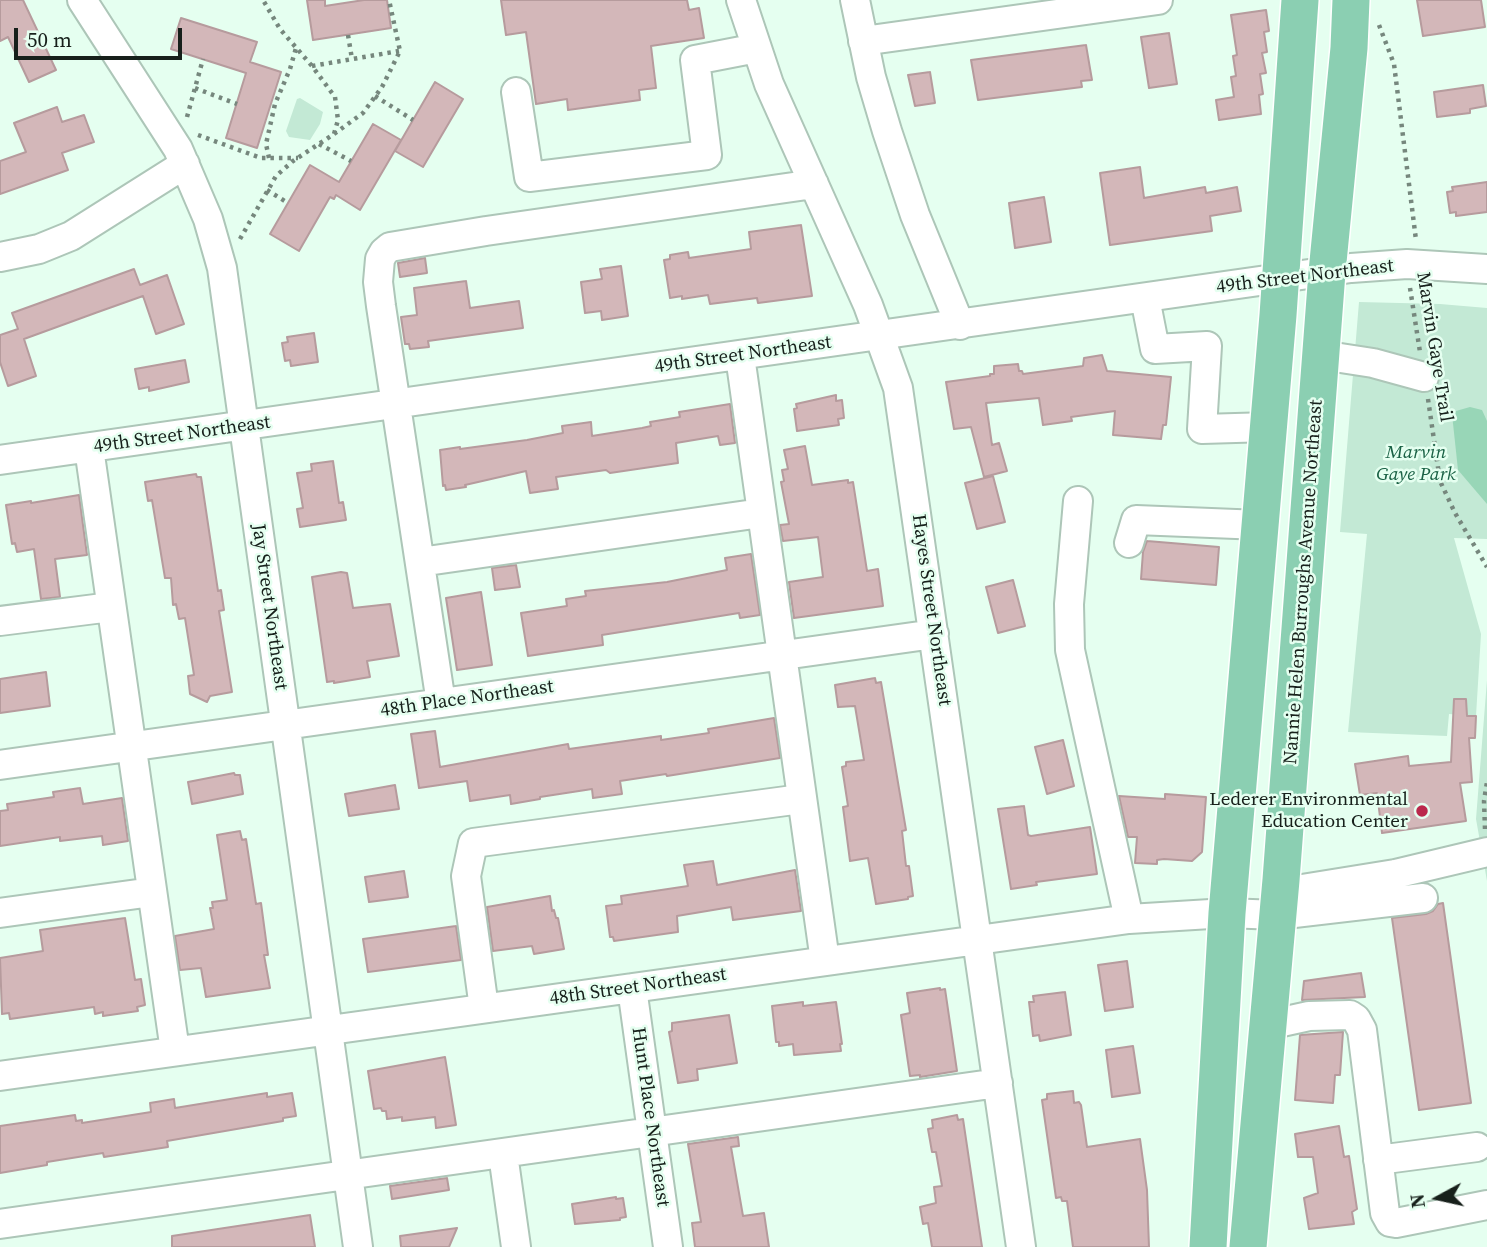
<!DOCTYPE html>
<style>
body{margin:0}
#map{position:relative;width:1487px;height:1247px;overflow:hidden;background:#e5fff0;font-family:"Source Serif 4",serif}
canvas{display:block}
.north{position:absolute;left:1403px;top:1163px;width:70px;height:70px;-webkit-text-stroke:5px #e5fff0;paint-order:stroke;rotate:262deg;font-size:19px;font-weight:700;line-height:28px;text-align:center;color:#17201b}
.north::after{content:'';display:block;margin:auto;width:24px;height:32px;background:#17201b;clip-path:polygon(50% 0,100% 100%,50% 72%,0 100%)}
.scale{position:absolute;left:14px;top:28px;width:168px;height:32px;box-sizing:border-box;border:4px solid #17201b;border-top:0;padding-left:9px;font-size:21px;line-height:24px;white-space:nowrap;color:#17201b;-webkit-text-stroke:5px #e5fff0;paint-order:stroke}
</style>
<div id="map">
<canvas width="1487" height="1247"></canvas>
<div class="north">N</div>
<div class="scale">50 m</div>
</div>
<script>
const g = document.querySelector('canvas').getContext('2d');
g.lineJoin = 'round';
function fill(path, color) { g.fillStyle = color; g.fill(path, 'evenodd'); }
const toPath = rows => new Path2D(rows.map(r => 'M' + r).join(''));
function stroke(path, color, width, dash) { g.strokeStyle = color; g.lineWidth = width; g.lineCap = dash ? 'butt' : 'round'; g.setLineDash(dash || []); g.stroke(path); }
function write(font, color, halo, rows, align = 'center') {
  g.font = font + ' "Source Serif 4",serif'; g.lineWidth = 5; g.setLineDash([]); g.textBaseline = 'middle'; g.strokeStyle = halo; g.fillStyle = color; for (const [text, x, y, turn = 0] of rows) {
    g.save(); g.translate(x, y); g.rotate((+turn || 0) * Math.PI / 180); g.textAlign = isNaN(turn) ? turn : align; if (halo) g.strokeText(text, 0, 0); g.fillText(text, 0, 0); g.restore();
  }
}
const green = toPath([
 [300,98,323,112,320,124,310,140,289,137,286,131,297,99],
 [1359,302,1440,304,1487,308,1487,539,1454,538,1481,634,1476,716,1449,714,1447,736,1348,732,1367,534,1340,532],
 [1487,680,1487,881,1476,819]
]);
const forest = toPath([
 [1470,407,1482,410,1487,421,1487,504,1458,470,1452,414,1456,411]
]);
const building = toPath([
 [0,0,23,0,56,70,29,82,8,37,0,41,0,0],
 [307,0,325,0,325,6,364,0,387,0,391,28,313,40,307,0],
 [501,0,687,0,689,10,699,8,704,38,651,46,656,88,639,90,640,100,568,110,567,99,536,104,526,32,506,35,501,0],
 [1417,0,1481,0,1485,27,1423,36,1417,0],
 [1266,10,1269,31,1264,32,1267,52,1262,53,1266,73,1260,74,1263,94,1259,95,1261,114,1219,120,1216,100,1234,97,1231,77,1236,76,1233,56,1237,55,1231,15,1266,10],
 [181,18,257,42,250,62,281,72,257,148,226,138,246,73,171,49,181,18],
 [1169,33,1177,84,1149,88,1141,37,1169,33],
 [1086,45,1092,80,1081,81,1082,87,978,100,971,60,1086,45],
 [930,72,935,103,915,106,908,75,930,72],
 [435,82,463,99,423,167,395,151,435,82],
 [1483,85,1486,106,1470,109,1470,113,1437,117,1434,92,1483,85],
 [57,107,62,122,84,115,94,142,62,153,68,170,0,194,0,161,26,152,14,123,57,107],
 [373,124,401,140,360,210,336,195,334,199,330,197,299,251,270,234,310,165,339,182,373,124],
 [1140,167,1144,198,1205,187,1206,193,1237,187,1241,211,1210,216,1212,231,1110,245,1100,173,1140,167],
 [1487,182,1487,212,1456,216,1456,212,1450,213,1447,192,1453,191,1452,187,1487,182],
 [1044,197,1051,242,1015,248,1009,203,1044,197],
 [801,225,812,296,758,303,757,298,710,304,708,295,682,299,682,296,670,298,664,260,670,259,670,255,688,252,689,258,751,249,749,232,801,225],
 [425,258,427,273,400,277,398,263,425,258],
 [621,266,628,316,602,320,601,311,585,313,581,282,602,279,600,269,621,266],
 [134,269,140,285,167,275,184,324,156,334,143,296,98,312,24,339,36,376,8,386,0,362,0,335,18,329,12,313,134,269],
 [466,281,470,308,519,301,523,328,428,341,429,347,410,349,409,344,405,344,401,317,417,315,414,288,466,281],
 [314,333,318,362,291,366,290,360,285,361,282,343,288,342,287,337,314,333],
 [1102,355,1107,371,1171,377,1166,425,1163,425,1161,439,1113,435,1115,411,1071,417,1072,421,1043,425,1039,398,986,403,992,445,999,443,1007,471,984,477,971,427,954,429,946,382,990,376,990,374,994,374,994,366,1018,364,1019,371,1022,371,1023,374,1083,366,1084,358,1102,355],
 [185,360,189,382,149,391,149,387,139,389,135,369,185,360],
 [836,395,836,401,842,400,844,418,838,419,839,425,797,431,794,409,797,408,796,404,836,395],
 [730,404,735,443,720,445,718,436,676,443,678,463,610,473,606,470,556,477,558,489,530,493,526,471,465,485,466,487,446,490,445,485,443,486,440,450,460,447,460,449,527,440,563,433,562,426,591,422,592,436,642,428,651,426,650,422,680,417,679,412,730,404],
 [805,446,812,485,848,480,848,483,853,482,867,571,878,569,883,606,794,618,789,582,823,577,818,537,783,541,780,525,789,524,781,482,784,481,782,470,788,469,784,450,805,446],
 [333,461,339,503,343,502,346,520,300,527,297,509,303,508,297,473,312,471,311,464,333,461],
 [196,474,197,477,201,477,218,591,221,590,224,610,219,611,232,692,210,696,207,702,190,694,188,676,194,675,185,618,179,619,176,604,173,605,171,578,165,578,152,500,148,501,145,482,196,474],
 [993,476,1005,522,977,529,965,483,993,476],
 [79,495,87,555,55,559,60,597,41,599,34,549,17,552,15,543,12,544,6,505,31,501,31,503,79,495],
 [1147,541,1219,547,1216,585,1141,579,1143,552,1147,541],
 [751,554,760,615,740,618,739,613,602,635,603,645,528,656,521,613,567,606,566,599,586,596,585,591,667,582,727,570,725,558,751,554],
 [516,565,520,587,495,590,492,568,516,565],
 [341,572,347,573,353,608,390,604,399,656,367,661,370,677,334,683,334,681,327,682,312,577,341,572],
 [1013,580,1025,626,998,633,986,587,1013,580],
 [481,592,492,665,457,670,446,598,481,592],
 [46,672,50,706,0,713,0,679,46,672],
 [875,678,876,683,881,682,906,830,902,831,906,866,909,866,913,896,908,897,908,899,876,904,868,858,850,861,843,807,848,806,842,767,846,766,846,762,864,760,855,706,838,707,835,685,875,678],
 [1454,699,1466,699,1467,716,1476,716,1475,738,1469,738,1472,782,1460,783,1466,821,1382,833,1377,793,1360,795,1355,764,1408,756,1409,766,1451,762,1454,699],
 [774,718,780,758,667,776,666,774,620,781,622,794,593,798,592,789,540,797,540,799,511,804,510,795,470,801,467,781,419,788,411,734,435,731,440,767,568,744,569,749,661,736,661,740,709,733,708,729,774,718],
 [1063,740,1074,786,1047,794,1035,747,1063,740],
 [234,773,235,775,240,775,243,794,192,804,188,782,234,773],
 [395,785,399,809,349,816,345,794,395,785],
 [80,788,83,804,122,798,128,841,103,845,102,836,60,841,60,837,0,846,0,811,8,810,7,804,54,797,53,792,80,788],
 [1165,794,1206,797,1202,852,1192,861,1164,859,1157,860,1157,864,1135,863,1137,837,1128,837,1119,796,1165,799,1165,794],
 [1024,806,1028,835,1031,836,1090,827,1097,874,1036,882,1037,885,1011,889,998,809,1024,806],
 [240,831,242,840,246,839,256,904,261,903,268,955,264,955,270,988,206,997,201,968,180,970,175,936,214,929,210,908,213,908,212,902,227,900,217,835,240,831],
 [713,861,717,885,795,870,801,911,733,920,731,907,677,916,678,932,614,941,613,937,610,937,606,906,622,904,621,896,688,886,684,865,713,861],
 [404,871,408,897,369,902,365,877,404,871],
 [550,896,552,911,554,910,556,918,558,918,564,949,534,954,532,946,493,951,487,907,550,896],
 [1443,903,1471,1103,1419,1110,1392,918,1426,914,1433,911,1438,904,1443,903],
 [125,918,135,980,141,979,145,1005,137,1007,138,1011,103,1016,103,1012,95,1014,94,1007,10,1019,9,1013,2,1014,0,958,43,951,40,930,125,918],
 [456,926,461,960,368,972,363,939,456,926],
 [1127,961,1133,1007,1105,1011,1098,965,1127,961],
 [1361,973,1365,997,1302,1000,1304,981,1361,973],
 [940,988,940,990,945,989,957,1071,920,1077,920,1075,910,1076,901,1015,910,1013,907,993,940,988],
 [1065,992,1071,1035,1040,1041,1039,1035,1033,1036,1029,1002,1034,1002,1033,996,1065,992],
 [803,1002,803,1006,836,1002,842,1044,840,1044,841,1051,794,1055,793,1044,779,1046,779,1042,776,1042,772,1006,803,1002],
 [729,1015,737,1063,699,1069,697,1069,698,1080,678,1083,669,1032,672,1031,672,1023,729,1015],
 [1343,1032,1340,1075,1335,1075,1333,1103,1295,1100,1300,1035,1343,1032],
 [1133,1046,1140,1093,1112,1097,1106,1050,1133,1046],
 [445,1057,456,1125,436,1128,435,1117,402,1121,402,1117,387,1119,386,1111,382,1111,381,1108,374,1109,368,1071,445,1057],
 [1073,1091,1074,1103,1079,1102,1081,1105,1087,1147,1140,1139,1147,1190,1149,1247,1073,1247,1067,1201,1062,1201,1061,1197,1056,1198,1042,1100,1047,1099,1047,1094,1073,1091],
 [267,1093,267,1097,292,1093,296,1116,283,1118,283,1121,167,1141,168,1147,104,1157,103,1153,47,1162,47,1165,0,1173,0,1126,75,1115,76,1121,82,1120,82,1123,151,1112,150,1103,174,1099,175,1108,267,1093],
 [957,1115,958,1120,963,1119,982,1247,932,1247,928,1223,923,1224,920,1207,936,1203,934,1187,942,1186,936,1152,932,1152,928,1129,933,1128,932,1120,957,1115],
 [1339,1126,1344,1157,1349,1156,1357,1209,1352,1212,1354,1224,1309,1229,1304,1198,1318,1193,1313,1157,1298,1157,1295,1134,1339,1126],
 [738,1137,739,1146,731,1147,743,1216,764,1213,769,1247,695,1247,692,1223,701,1222,688,1144,738,1137],
 [447,1178,449,1190,392,1199,390,1186,447,1178],
 [616,1197,616,1199,623,1198,626,1217,620,1218,620,1220,575,1224,572,1204,616,1197],
 [310,1215,315,1247,172,1247,172,1236,310,1215],
 [457,1228,449,1247,401,1247,400,1236,457,1228]
]);
const path = toPath([
 [1379,25,1394,64,1416,240],
 [348,35,352,59],
 [312,66,399,51],
 [195,88,237,104],
 [375,96,413,120],
 [187,117,203,59],
 [334,134,363,113,382,87,400,51,389,0],
 [198,135,261,158,298,158],
 [319,144,351,161],
 [269,158,266,144,275,104,290,69,296,48],
 [267,190,288,203],
 [240,239,276,176,293,161,334,134,338,120,335,97,312,66,280,29,263,0],
 [1410,288,1420,352],
 [1428,399,1440,481,1455,513,1487,567],
 [1485,829,1484,801,1487,782]
]);
const minor = toPath([
 [82,0,178,149,208,219,222,268,358,1247],
 [741,0,769,84,868,305,898,388,1021,1247],
 [855,0,871,77,887,131,915,215,960,325],
 [863,41,1158,0],
 [516,92,529,177,707,155,695,60,757,48],
 [0,257,39,249,71,236,185,164],
 [1145,298,1155,349,1207,346,1202,429,1269,427],
 [1321,355,1373,363,1424,377],
 [740,356,825,961],
 [89,448,175,1051],
 [0,460,1351,268,1407,264,1487,269],
 [1078,501,1069,604,1070,650,1129,919],
 [1129,543,1136,520,1261,525],
 [420,562,761,513],
 [0,621,111,607],
 [441,703,381,306,378,282,380,259,384,252,390,247,486,231,814,184],
 [0,765,934,634],
 [0,913,152,892],
 [1277,915,1302,889,1395,874,1487,852],
 [632,988,668,1247],
 [484,1008,466,876,473,843,801,799],
 [1268,1025,1309,1016,1350,1015,1356,1019,1362,1030,1385,1213,1390,1222,1396,1223,1487,1205],
 [0,1076,1129,919,1227,913,1277,915,1423,898],
 [503,1154,516,1247],
 [1378,1160,1477,1147],
 [0,1224,998,1083]
]);
const major = toPath([
 [1208,1247,1227,913,1278,315,1300,0],
 [1248,1247,1281,880,1327,272,1349,48,1351,0]
]);
const markers = [
 [1422,811,7,"#ba294c"]
];
const streetNames = [
 ["49th Street Northeast",1305,277,-7],
 ["Marvin Gaye Trail",1434,347,81],
 ["49th Street Northeast",743,355,-8],
 ["49th Street Northeast",182,435,-8],
 ["Nannie Helen Burroughs Avenue Northeast",1304,582,-86],
 ["Jay Street Northeast",269,607,82],
 ["Hayes Street Northeast",931,610,82],
 ["48th Place Northeast",467,699,-8],
 ["48th Street Northeast",638,987,-8],
 ["Hunt Place Northeast",650,1117,82]
];
const parkNames = [
 ["Marvin",1416,453],
 ["Gaye Park",1416,475]
];
const poiNames = [
 ["Lederer Environmental",1408,800],
 ["Education Center",1408,822]
];
fill(green, '#c3e9d5');
fill(forest, '#98d6b7');
fill(building, '#d3b7b9');
stroke(building, '#b69b9d', 2);
stroke(minor, '#adc6b8', 32);
stroke(major, '#fff', 40);
stroke(path, '#76877d', 4.5, [3.5, 5]);
stroke(minor, '#fff', 28);
stroke(major, '#8bcfb2', 37);
for (const [x, y, r, color] of markers) { const dot = new Path2D(); dot.arc(x, y, r, 0, 2 * Math.PI); g.fillStyle = color; g.fill(dot); stroke(dot, '#e5fff0', 2.5); }
write('19px', '#17201b', '#e5fff0', streetNames);
write('italic 19px', '#1a6245', '#e5fff0', parkNames);
write('19px', '#17201b', '#e5fff0', poiNames, 'right');
</script>
